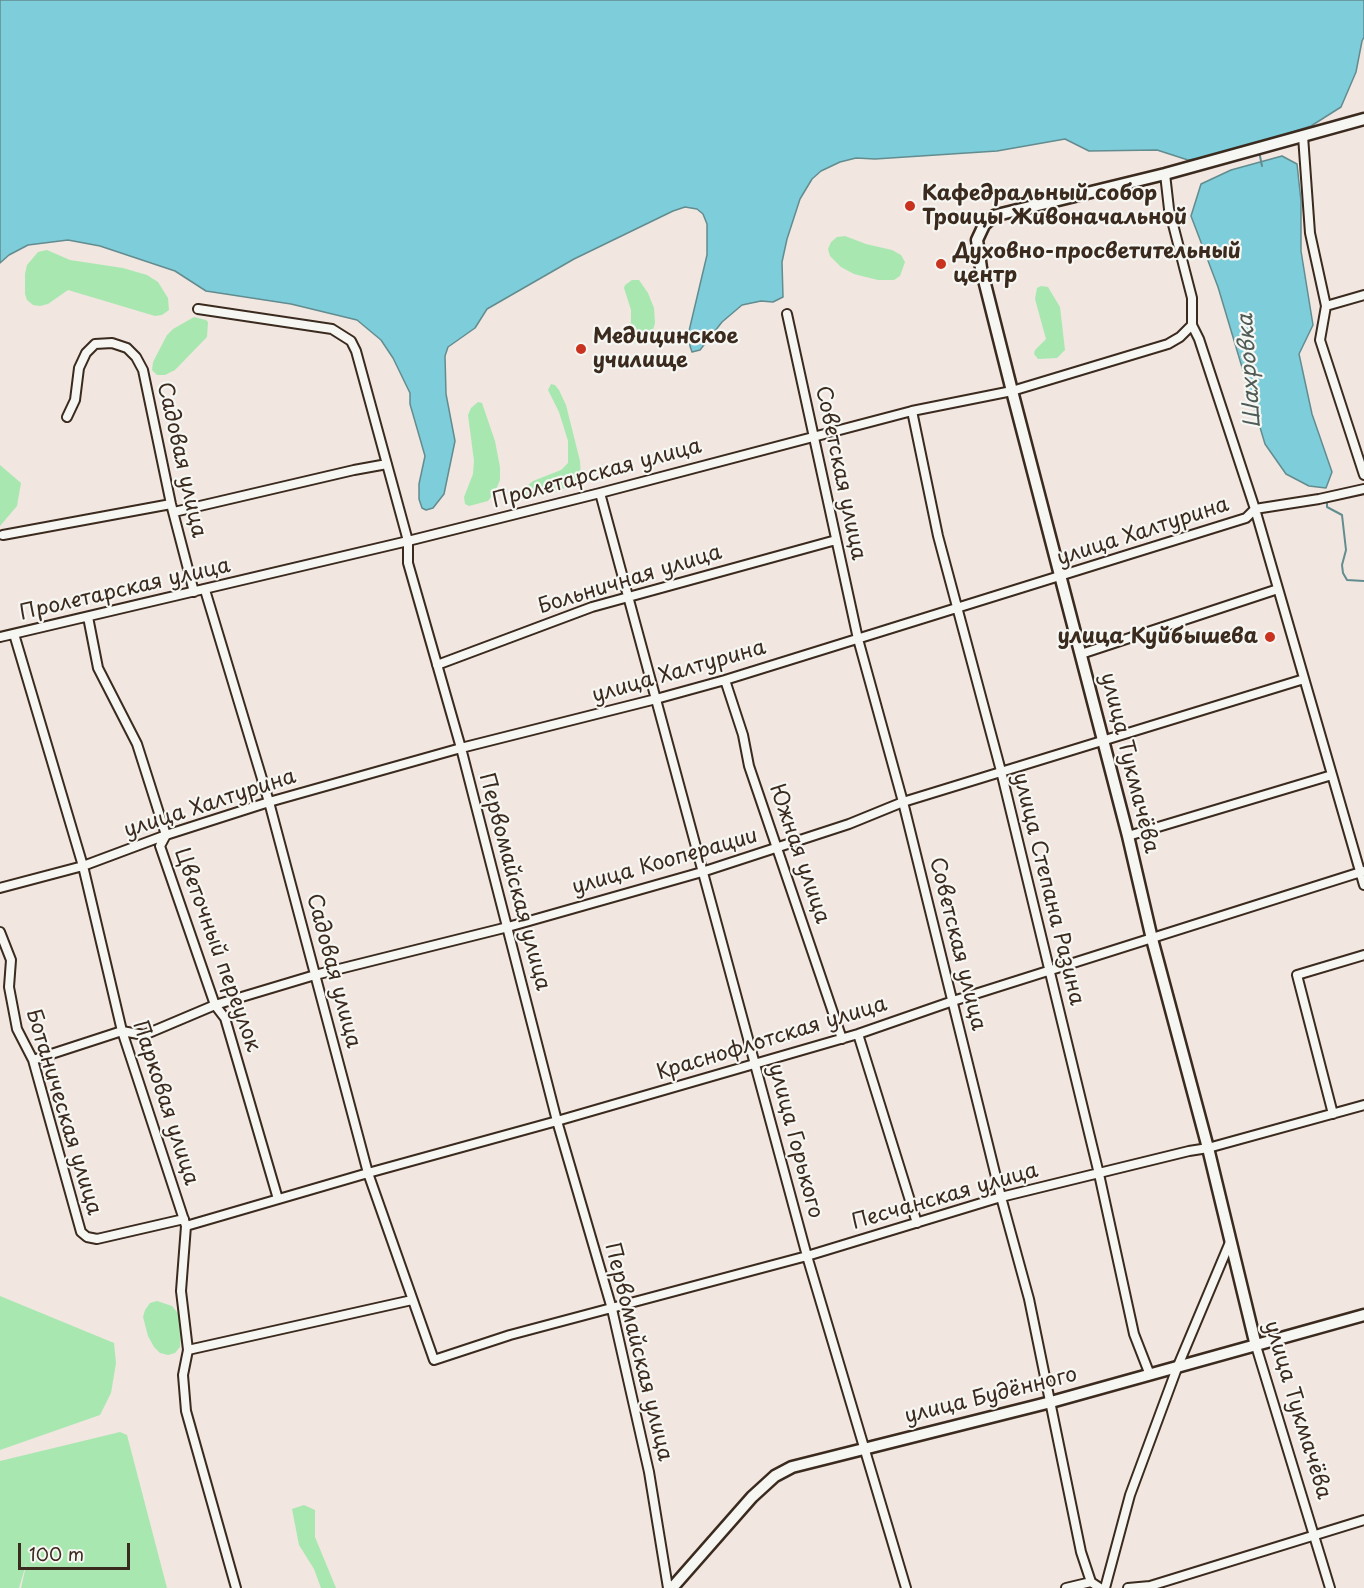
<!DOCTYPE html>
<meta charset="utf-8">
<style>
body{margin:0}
#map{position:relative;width:1364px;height:1588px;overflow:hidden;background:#f1e6e0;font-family:"Playpen Sans",sans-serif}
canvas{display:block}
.scale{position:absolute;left:18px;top:1543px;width:112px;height:27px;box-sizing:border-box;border:3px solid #3b2a1e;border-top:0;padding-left:8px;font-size:18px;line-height:21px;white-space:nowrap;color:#3b2a1e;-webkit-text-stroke:4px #f6f6f2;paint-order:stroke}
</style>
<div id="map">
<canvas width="1364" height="1588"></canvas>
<div class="scale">100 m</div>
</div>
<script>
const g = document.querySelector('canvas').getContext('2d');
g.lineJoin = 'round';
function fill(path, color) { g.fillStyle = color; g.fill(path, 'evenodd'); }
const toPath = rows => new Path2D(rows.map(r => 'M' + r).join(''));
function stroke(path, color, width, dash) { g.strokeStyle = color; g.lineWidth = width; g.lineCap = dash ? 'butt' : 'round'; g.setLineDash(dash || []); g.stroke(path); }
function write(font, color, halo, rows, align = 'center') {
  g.font = font + ' "Playpen Sans",sans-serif'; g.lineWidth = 4.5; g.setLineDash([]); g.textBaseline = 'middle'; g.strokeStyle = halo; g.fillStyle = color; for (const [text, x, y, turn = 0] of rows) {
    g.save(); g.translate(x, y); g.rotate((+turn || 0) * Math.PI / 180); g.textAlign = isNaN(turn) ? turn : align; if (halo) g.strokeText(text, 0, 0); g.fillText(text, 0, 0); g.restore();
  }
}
const green = toPath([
 [845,236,866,244,892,250,901,255,905,262,900,276,894,280,878,280,854,274,841,267,830,256,828,249,831,242,837,237],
 [47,250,70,260,123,268,147,275,158,282,168,298,169,310,162,315,155,316,68,290,48,304,40,306,33,305,27,300,25,294,25,274,27,265,38,252],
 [632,280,639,280,648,293,654,308,655,323,653,330,648,337,631,344,625,340,625,336,631,322,631,310,624,288,625,285],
 [1041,286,1048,287,1060,307,1065,350,1057,358,1038,359,1034,354,1035,350,1046,339,1035,299,1037,288],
 [194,317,206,320,208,322,207,337,175,370,165,375,157,375,152,370,153,362,167,335,173,329],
 [551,384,555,385,559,390,566,405,580,461,581,478,574,486,528,497,525,495,526,487,533,481,561,470,568,463,568,441,559,412,548,390],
 [478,402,482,403,495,441,500,467,500,480,495,492,488,501,469,506,465,504,464,497,473,474,474,461,468,415,471,408],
 [0,465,21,483,17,506,0,526],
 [0,1296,114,1343,116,1363,111,1393,100,1415,0,1450],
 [157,1301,172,1306,177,1312,182,1323,180,1347,175,1353,168,1355,160,1353,154,1347,148,1336,143,1317,145,1310,150,1303],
 [120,1432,127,1435,167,1588,21,1588,27,1561,19,1588,0,1588,0,1461],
 [304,1505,315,1510,315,1537,336,1588,321,1588,314,1569,299,1545,292,1509]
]);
const water = toPath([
 [0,0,1364,0,1364,37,1362,41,1356,72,1341,107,1311,126,1216,156,1188,160,1157,150,1089,151,1065,139,997,151,875,159,856,158,840,162,821,171,812,179,800,199,787,239,782,262,783,297,773,302,761,301,742,305,722,322,700,350,692,352,690,346,689,331,707,255,707,224,703,214,697,209,685,207,673,211,574,259,487,309,475,328,448,347,445,356,446,394,455,441,444,494,433,508,426,510,422,508,419,499,419,484,425,456,410,404,410,393,393,358,381,340,357,320,291,304,206,291,175,271,100,246,68,240,28,245,9,255,0,263,0,0],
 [1282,156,1297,164,1301,201,1301,251,1313,325,1299,354,1312,414,1332,472,1326,488,1309,486,1286,474,1265,444,1218,287,1191,216,1201,184,1231,170,1282,156]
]);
const stream = toPath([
 [1259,151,1262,166],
 [1327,499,1327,507,1342,515,1346,550,1342,565,1343,573,1347,580,1364,581]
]);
const street = toPath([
 [1303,136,1310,233,1326,306,1320,340,1364,475],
 [1165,174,1169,209,1192,298,1192,325,1199,339,1255,509,1364,885],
 [1326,306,1364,295],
 [198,309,332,329,351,341,356,351,408,541,408,563,461,748,557,1121,612,1309,649,1472,668,1588],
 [787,314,858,639,903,802,1001,1197,1029,1299,1081,1552,1091,1582],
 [912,411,938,536,1001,771,1099,1174,1134,1334,1150,1375],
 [67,417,75,400,79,368,86,353,95,344,112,343,127,348,136,357,143,370,171,504,194,592],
 [600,493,807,1256,906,1588],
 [174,512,354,470,387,464],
 [3,535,171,504],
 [205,590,269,802,368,1173,434,1360,510,1335,807,1256,1001,1197,1189,1151,1208,1148,1364,1105],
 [88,617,98,668,137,744,166,835,160,846,215,1005,225,1018,278,1199],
 [14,634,83,866,122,1031,186,1226,181,1291,188,1350,183,1375,186,1411,236,1588],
 [0,637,408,541,600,493,912,411,1012,391,1168,344,1180,337,1192,325],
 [1081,654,1278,589],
 [437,665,592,607,836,540],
 [725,680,743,735,749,766,842,1039],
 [1128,836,1332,775],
 [0,888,83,866,166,835,269,802,461,748,656,699,725,680,1246,518,1255,509,1319,499,1364,489],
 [0,932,11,960,9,987,17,1029,33,1060,81,1232,87,1237,97,1239,184,1219],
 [858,1034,917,1223],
 [33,1060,122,1031,144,1035,215,1005,315,975,508,927,702,872,849,824,903,802,1304,679],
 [1333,1114,1297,975,1364,955],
 [186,1226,368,1173,557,1121,858,1034,953,1001,1364,871],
 [1256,1346,1330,1588],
 [188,1350,412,1300],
 [1066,1588,1091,1582,1100,1588],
 [1105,1588,1130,1495,1177,1368,1230,1242],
 [1128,1588,1150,1586,1364,1520]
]);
const secondary = toPath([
 [1256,1346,1208,1148,1152,939,1128,836,1012,391,981,268,977,240,984,225,994,216,1001,214,1165,174,1364,119],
 [672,1588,752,1497,775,1476,792,1467,1051,1402,1364,1315]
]);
const markers = [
 [910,206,6,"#c8321e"],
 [941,264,6,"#c8321e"],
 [581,349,6,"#c8321e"],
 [1270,637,6,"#c8321e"]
];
const poiNames = [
 ["Кафедральный собор",922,194],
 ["Троицы Живоначальной",922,218],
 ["Духовно-просветительный",953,252],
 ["центр",953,276],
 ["Медицинское",593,337],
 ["училище",593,361],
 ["улица Куйбышева",1258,637,"right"]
];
const streetNames = [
 ["Садовая улица",181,460,77],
 ["Советская улица",840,473,78],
 ["Пролетарская улица",597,474,-15],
 ["улица Халтурина",1143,532,-18],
 ["Больничная улица",630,580,-17],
 ["Пролетарская улица",125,590,-13],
 ["улица Халтурина",679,672,-16],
 ["улица Тукмачёва",1129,763,76],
 ["улица Халтурина",210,804,-18],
 ["Южная улица",799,854,71],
 ["улица Кооперации",665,862,-16],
 ["Первомайская улица",514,882,75],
 ["улица Степана Разина",1048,889,76],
 ["Советская улица",957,944,76],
 ["Цветочный переулок",217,950,70],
 ["Садовая улица",333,971,75],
 ["Краснофлотская улица",772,1039,-17],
 ["Парковая улица",165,1103,72],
 ["Ботаническая улица",63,1112,73],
 ["улица Горького",795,1141,75],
 ["Песчанская улица",945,1197,-16],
 ["Первомайская улица",638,1352,76],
 ["улица Будённого",991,1396,-14],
 ["улица Тукмачёва",1297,1410,73]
];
const waterNames = [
 ["Шахровка",1250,371,-94]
];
fill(green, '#a8e8b0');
fill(water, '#7ecdda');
stroke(water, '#638c8f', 1.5);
stroke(stream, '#638c8f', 2);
stroke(street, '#3b2a1e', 12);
stroke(secondary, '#3b2a1e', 15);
stroke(street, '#f6f6f2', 8);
stroke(secondary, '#f6f6f2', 10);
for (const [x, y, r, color] of markers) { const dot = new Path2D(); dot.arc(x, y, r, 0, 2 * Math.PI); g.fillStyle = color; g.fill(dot); stroke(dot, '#f6f6f2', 2); }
write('bold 21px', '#3b2a1e', '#f6f6f2', poiNames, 'left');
write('21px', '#3b2a1e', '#f6f6f2', streetNames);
write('italic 22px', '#4f5b56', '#f6f6f2', waterNames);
</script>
